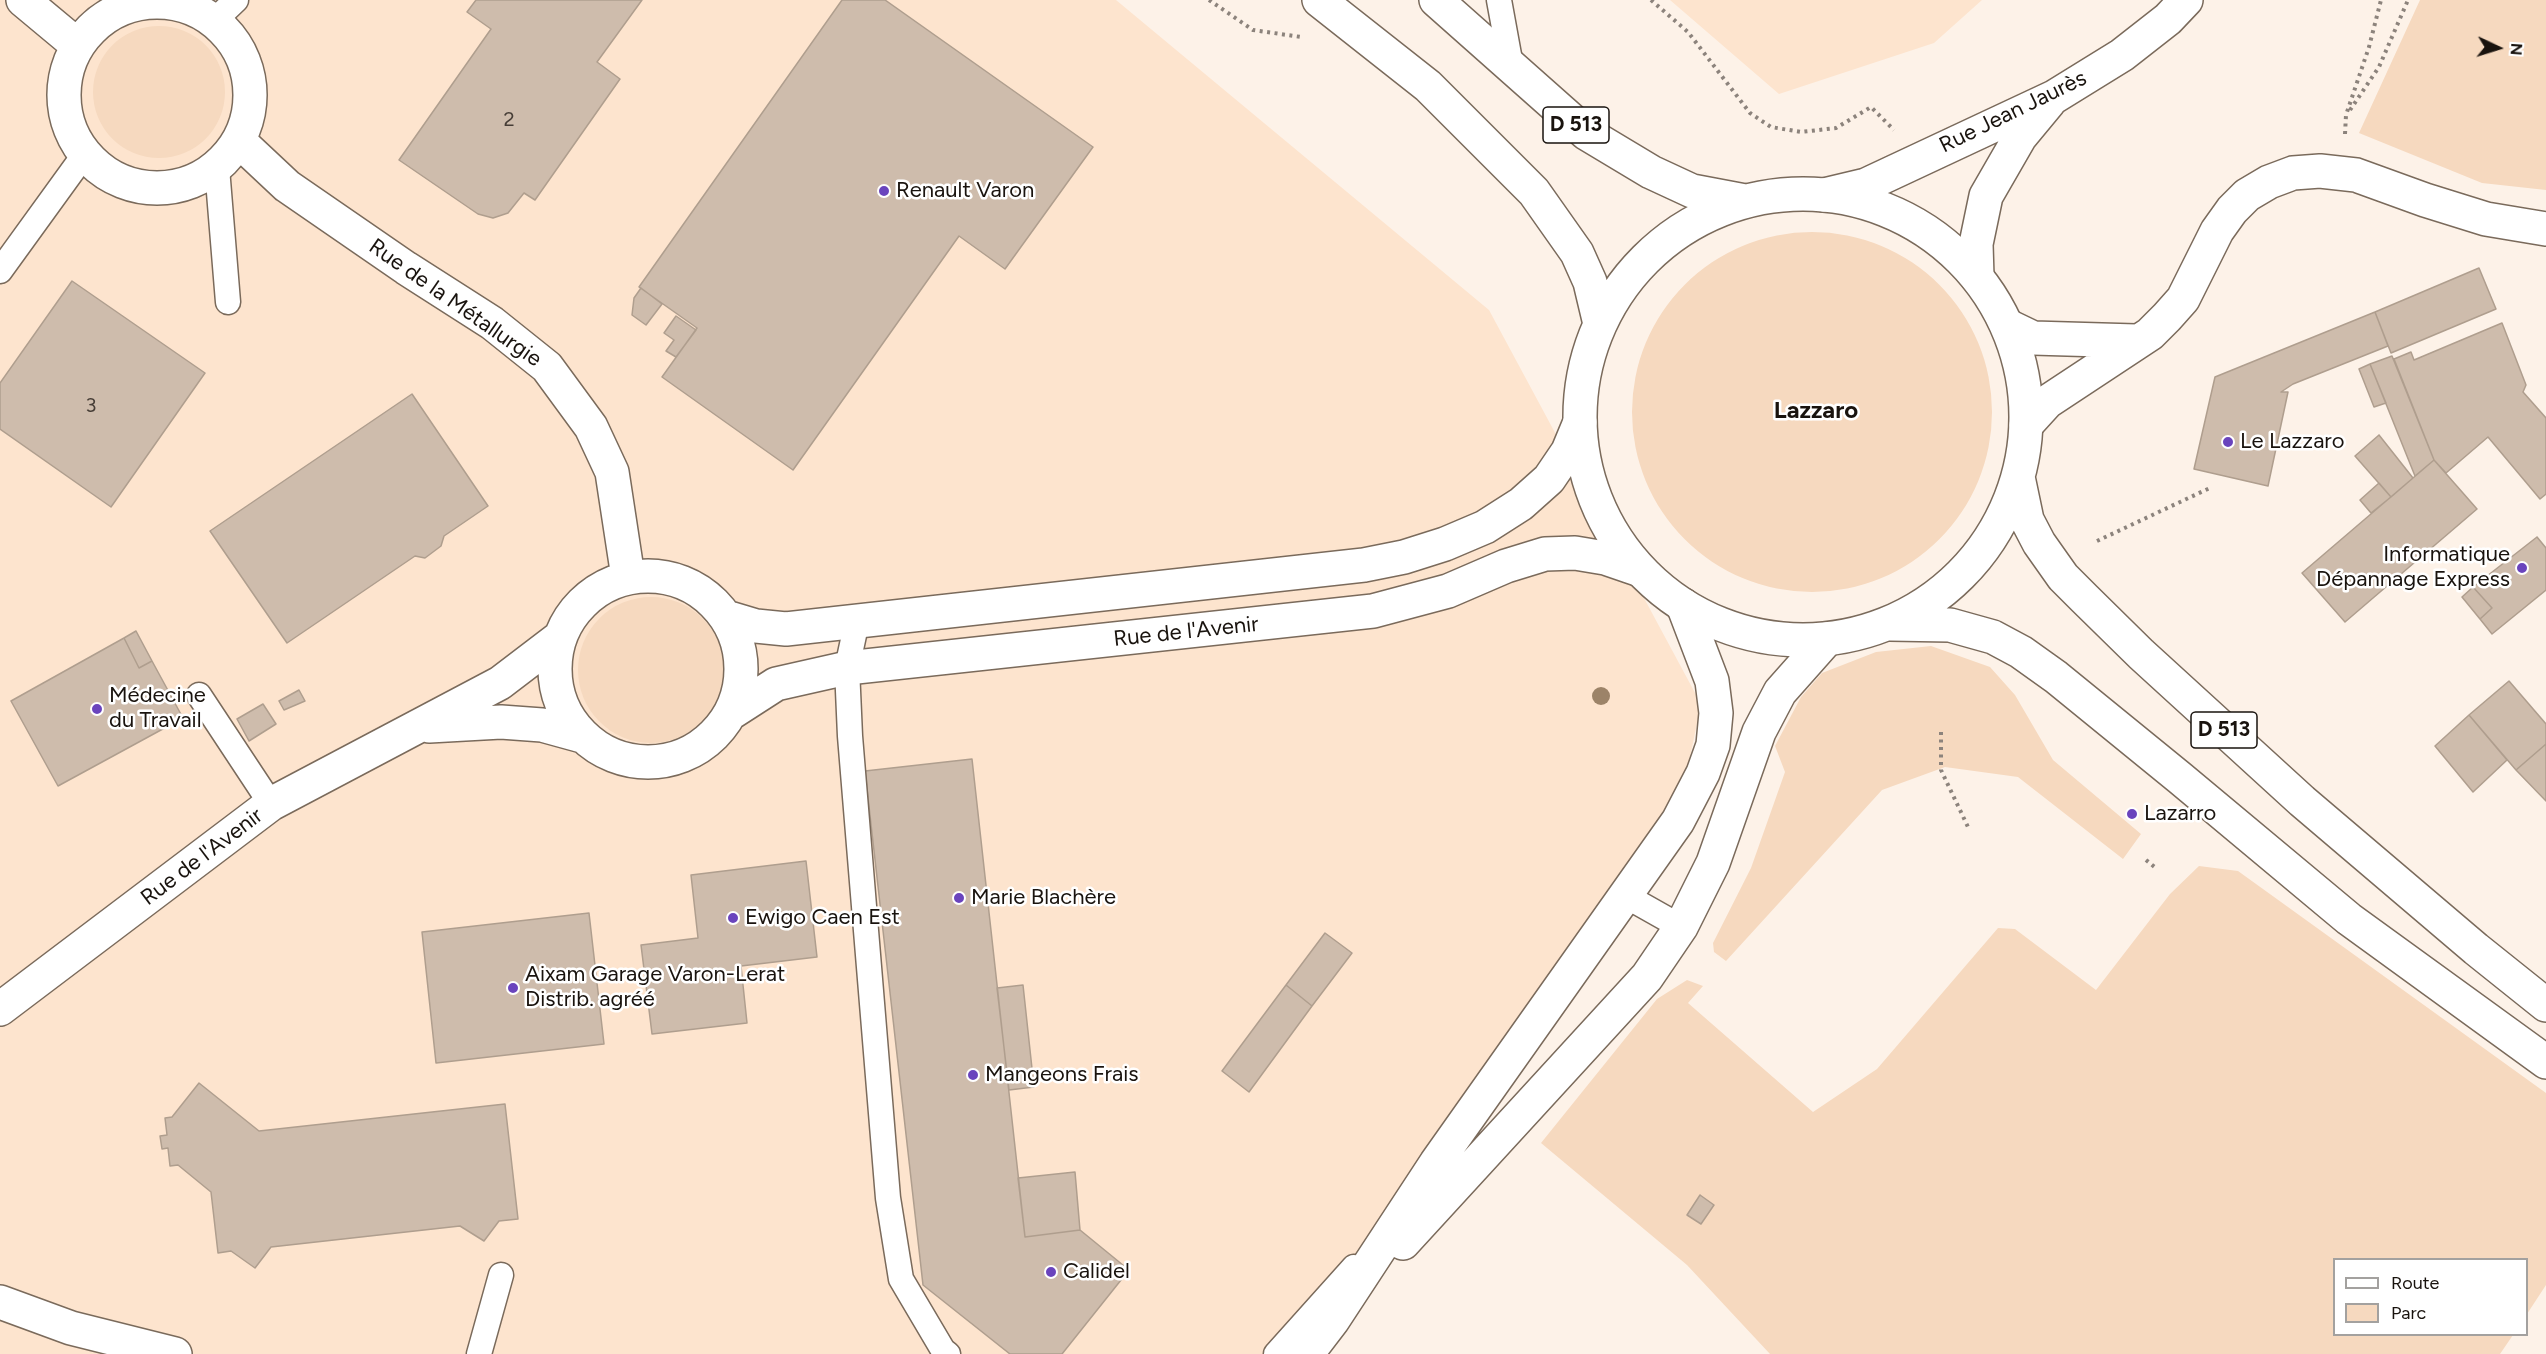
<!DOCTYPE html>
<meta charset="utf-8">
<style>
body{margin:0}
#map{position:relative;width:2546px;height:1354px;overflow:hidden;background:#fdf2e8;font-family:Figtree,sans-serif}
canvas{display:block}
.legend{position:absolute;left:2333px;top:1258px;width:195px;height:78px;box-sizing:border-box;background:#fff;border:2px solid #a3a19f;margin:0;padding:8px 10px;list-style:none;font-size:18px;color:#19130e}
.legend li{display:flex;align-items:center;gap:12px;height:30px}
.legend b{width:30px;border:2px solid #a3a19f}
.north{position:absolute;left:2468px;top:18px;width:60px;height:60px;-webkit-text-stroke:4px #fff;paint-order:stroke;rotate:94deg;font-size:16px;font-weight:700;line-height:24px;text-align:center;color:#19130e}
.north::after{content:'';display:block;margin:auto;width:21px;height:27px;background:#19130e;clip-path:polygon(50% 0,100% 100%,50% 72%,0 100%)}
</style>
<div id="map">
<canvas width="2546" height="1354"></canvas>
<ul class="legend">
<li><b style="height:8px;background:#fff"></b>Route</li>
<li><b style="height:16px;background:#f6d9bf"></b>Parc</li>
</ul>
<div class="north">N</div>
</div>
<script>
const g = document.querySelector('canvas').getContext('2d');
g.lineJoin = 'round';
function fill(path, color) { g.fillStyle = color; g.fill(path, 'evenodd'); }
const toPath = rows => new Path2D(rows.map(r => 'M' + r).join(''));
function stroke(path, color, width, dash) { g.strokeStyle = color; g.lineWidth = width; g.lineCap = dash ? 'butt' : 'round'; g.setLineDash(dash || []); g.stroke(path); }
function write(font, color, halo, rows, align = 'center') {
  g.font = font + ' Figtree,sans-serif'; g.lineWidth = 5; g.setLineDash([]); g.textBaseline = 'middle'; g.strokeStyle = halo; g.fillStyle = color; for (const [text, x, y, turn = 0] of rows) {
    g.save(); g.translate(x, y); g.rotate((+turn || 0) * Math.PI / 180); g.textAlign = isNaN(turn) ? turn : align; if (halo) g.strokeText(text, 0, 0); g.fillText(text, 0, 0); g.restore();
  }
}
const built = toPath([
 [0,0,1116,0,1489,310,1701,704,1684,786,1297,1354,0,1354],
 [1670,0,1982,0,1934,43,1779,94]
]);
const green = toPath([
 [2420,0,2546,0,2546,190,2482,183,2359,133],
 '93 92a66 66 0 1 1 132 0a66 66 0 1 1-132 0Z',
 '1632 412a180 180 0 1 1 360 0a180 180 0 1 1-360 0Z',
 '578 670a73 73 0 1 1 146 0a73 73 0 1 1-146 0Z',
 [1931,646,1990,667,2015,695,2053,760,2141,834,2123,859,2018,777,1945,767,1882,790,1726,961,1714,952,1713,943,1751,868,1785,772,1775,746,1801,697,1822,673,1876,652],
 [2199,866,2238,871,2546,1093,2546,1285,2527,1314,2526,1260,2334,1260,2334,1334,2513,1335,2500,1354,1770,1354,1687,1265,1541,1143,1657,999,1687,980,1703,986,1688,1003,1813,1112,1877,1069,1998,928,2015,929,2096,990,2170,894]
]);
const building = toPath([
 [476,0,642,0,597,62,620,79,535,200,524,193,508,213,493,218,478,214,399,160,491,29,467,12,476,0],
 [842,0,885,0,1093,147,1005,269,959,236,793,470,662,377,697,328,639,287,842,0],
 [2479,268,2496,309,2391,353,2375,312,2479,268],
 [72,281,205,373,111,507,0,429,0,383,72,281],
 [641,288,662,304,646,325,632,315,634,298,641,288],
 [2375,312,2388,346,2293,384,2281,392,2288,392,2268,486,2194,469,2215,377,2375,312],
 [676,316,696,330,676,357,666,351,674,340,664,333,676,316],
 [2502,323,2526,385,2523,392,2546,418,2546,494,2540,499,2488,437,2446,473,2434,460,2394,359,2411,352,2414,360,2502,323],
 [2392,356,2434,460,2415,476,2370,364,2392,356],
 [2370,364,2386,403,2374,407,2359,369,2370,364],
 [412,394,488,506,444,536,441,546,425,558,415,556,287,643,210,531,412,394],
 [2379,435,2413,478,2391,497,2355,456,2379,435],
 [2434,460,2477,509,2345,622,2302,573,2434,460],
 [2379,483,2391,497,2371,513,2360,500,2379,483],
 [2537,537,2546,548,2546,590,2492,634,2480,619,2492,608,2473,587,2537,537],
 [2473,587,2492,608,2480,619,2462,597,2473,587],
 [136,631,152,661,139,668,124,638,136,631],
 [124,638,139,668,152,661,183,718,58,786,11,701,124,638],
 [2509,681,2546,724,2546,744,2516,770,2469,715,2509,681],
 [299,690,305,701,284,710,279,701,299,690],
 [263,704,276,724,249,741,237,719,263,704],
 [2469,715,2507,760,2473,792,2435,746,2469,715],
 [2546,744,2546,801,2516,770,2546,744],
 [972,759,1025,1237,1080,1230,1129,1270,1062,1354,1010,1354,923,1285,865,771,972,759],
 [806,861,817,957,741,966,747,1023,652,1034,641,945,698,938,691,875,806,861],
 [589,913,604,1044,436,1063,422,932,589,913],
 [1325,933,1352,953,1312,1006,1286,985,1325,933],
 [1023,985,1034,1087,1009,1090,997,988,1023,985],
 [1286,985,1312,1006,1249,1092,1222,1071,1286,985],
 [199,1083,259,1131,505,1104,518,1219,499,1221,484,1241,460,1226,271,1247,255,1268,231,1251,218,1253,211,1192,178,1165,170,1166,168,1148,162,1149,160,1136,167,1135,165,1118,172,1117,199,1083],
 [1075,1172,1080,1230,1025,1237,1018,1178,1075,1172],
 [1700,1195,1714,1205,1701,1224,1687,1215,1700,1195]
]);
const path = toPath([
 [1209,0,1253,30,1301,37],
 [1651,0,1688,32,1750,113,1771,127,1801,132,1836,128,1871,107,1894,130],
 [2350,110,2379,67,2408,0],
 [2345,134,2346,115,2369,47,2381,0],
 [2097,541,2212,487],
 [1941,732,1941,770,1968,827],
 [2146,860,2157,869]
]);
const lane = toPath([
 [125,0,128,6],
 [1499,0,1511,66],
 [214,21,236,0],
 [217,168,228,302],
 [0,271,84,155],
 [857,621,847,668,850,736,888,1198,901,1279,943,1350,948,1354],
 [199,695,271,804],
 [1626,896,1681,927],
 [479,1354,501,1275],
 [1276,1354,1354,1267]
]);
const street = toPath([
 [23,0,77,45],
 '64 95a93 93 0 1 1 186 0a93 93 0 1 1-186 0Z',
 [239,141,287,186,406,268,492,323,547,367,591,427,612,472,628,577],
 '555 669a93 93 0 1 1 186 0a93 93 0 1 1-186 0Z',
 [726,617,756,626,786,629,1364,565,1404,557,1445,544,1485,527,1521,504,1549,479,1568,451,1580,422],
 [731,713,776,684,847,668,1373,611,1448,591,1506,566,1545,554,1575,553,1605,558,1640,570],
 [429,726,501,722,542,725,582,736],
 [0,1009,271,804,500,683,559,638],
 [0,1302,71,1328,175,1354]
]);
const secondary = toPath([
 [1824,195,1866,185,2054,97,2122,55,2168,19,2186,0],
 [1977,277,1976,244,1986,196,2020,137,2049,102],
 [2008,326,2033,338,2136,341],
 [2026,425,2047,402,2150,334,2167,317,2183,299,2217,231,2232,210,2247,195,2269,182,2293,173,2320,171,2356,175,2425,200,2486,219,2546,229],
 [1403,1243,1647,977,1681,927,1713,863,1759,732,1780,692,1827,639],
 [1307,1354,1333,1320,1436,1163,1678,821,1703,773,1713,745,1716,713,1712,681,1683,605]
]);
const primary = toPath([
 [1319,0,1428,86,1534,192,1577,253,1590,282,1600,324],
 [1436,0,1586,133,1651,172,1692,191,1745,201],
 '1580 417a223 223 0 1 1 446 0a223 223 0 1 1-446 0Z',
 [2018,477,2027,520,2039,543,2063,577,2084,598,2141,654,2302,801,2476,949,2546,1005],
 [1890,624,1950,625,1993,637,2021,652,2056,677,2180,778,2349,919,2546,1062]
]);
const trees = [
 [1601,696]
];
const markers = [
 [884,191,6,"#6a44bd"],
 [2228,442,6,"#6a44bd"],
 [2522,568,6,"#6a44bd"],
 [97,709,6,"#6a44bd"],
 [2132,814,6,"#6a44bd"],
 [959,898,6,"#6a44bd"],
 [733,918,6,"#6a44bd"],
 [513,988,6,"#6a44bd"],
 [973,1075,6,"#6a44bd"],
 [1051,1272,6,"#6a44bd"]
];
const numberNames = [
 ["2",509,120],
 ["3",91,406]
];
const shields = [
 [1576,125,66],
 [2224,730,66]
];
const shieldNames = [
 ["D 513",1576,125],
 ["D 513",2224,730]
];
const streetNames = [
 ["Rue Jean Jaurès",2013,112,-26],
 ["Rue de la Métallurgie",455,303,35],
 ["Rue de l'Avenir",1186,632,-6],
 ["Rue de l'Avenir",202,857,-37]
];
const poiNames = [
 ["Renault Varon",896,191],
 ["Le Lazzaro",2240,442],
 ["Informatique",2510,555,"right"],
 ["Dépannage Express",2510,580,"right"],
 ["Médecine",109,696],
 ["du Travail",109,721],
 ["Lazarro",2144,814],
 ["Marie Blachère",971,898],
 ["Ewigo Caen Est",745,918],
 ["Aixam Garage Varon-Lerat",525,975],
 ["Distrib. agréé",525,1000],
 ["Mangeons Frais",985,1075],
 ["Calidel",1063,1272]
];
const neighbourhoodNames = [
 ["Lazzaro",1816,411]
];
fill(built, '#fde4ce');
fill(green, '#f6d9bf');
fill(building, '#cebcac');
stroke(building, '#af9e8e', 1.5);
stroke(lane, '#7a6a5b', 27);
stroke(street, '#7a6a5b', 36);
stroke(secondary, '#7a6a5b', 36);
stroke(primary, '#7a6a5b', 36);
stroke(path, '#8c837c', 4, [3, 4.5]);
stroke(lane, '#fff', 24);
stroke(street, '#fff', 33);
stroke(secondary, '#fff', 33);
stroke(primary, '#fff', 33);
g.fillStyle = '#9c8368';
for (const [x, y] of trees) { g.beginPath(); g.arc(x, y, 9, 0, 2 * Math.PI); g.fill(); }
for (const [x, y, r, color] of markers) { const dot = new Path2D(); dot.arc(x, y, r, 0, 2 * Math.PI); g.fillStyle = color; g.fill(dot); stroke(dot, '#fff', 2); }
write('20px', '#463d36', null, numberNames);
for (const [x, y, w] of shields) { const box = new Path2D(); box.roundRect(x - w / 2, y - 18, w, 36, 4.5); g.fillStyle = '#fff'; g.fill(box); stroke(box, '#19130e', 1.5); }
write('bold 21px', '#19130e', null, shieldNames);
write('22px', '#19130e', '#fff', streetNames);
write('22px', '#19130e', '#fff', poiNames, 'left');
write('bold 24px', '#19130e', '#fff', neighbourhoodNames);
</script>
